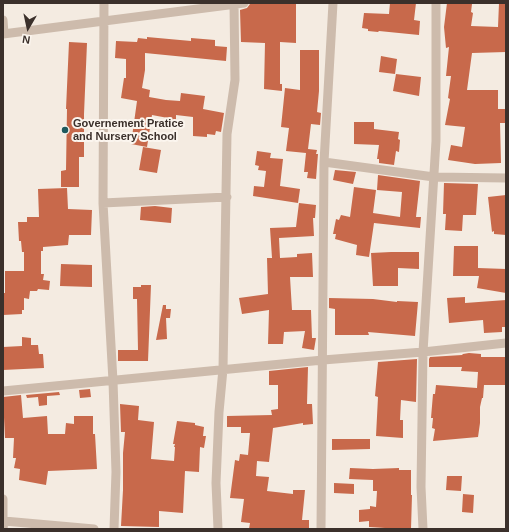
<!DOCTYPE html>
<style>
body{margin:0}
#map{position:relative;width:509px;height:532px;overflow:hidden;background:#f4ebe1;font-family:Helvetica,sans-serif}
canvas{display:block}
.frame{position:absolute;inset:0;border:4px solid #3b302b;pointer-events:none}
.north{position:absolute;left:8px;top:8px;width:40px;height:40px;-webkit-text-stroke:3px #fbf5ee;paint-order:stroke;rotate:189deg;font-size:11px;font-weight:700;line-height:16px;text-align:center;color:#3b302b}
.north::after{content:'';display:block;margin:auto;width:14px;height:18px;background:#3b302b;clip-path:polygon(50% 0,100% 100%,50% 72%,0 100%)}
</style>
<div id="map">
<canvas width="509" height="532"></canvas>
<div class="frame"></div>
<div class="north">N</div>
</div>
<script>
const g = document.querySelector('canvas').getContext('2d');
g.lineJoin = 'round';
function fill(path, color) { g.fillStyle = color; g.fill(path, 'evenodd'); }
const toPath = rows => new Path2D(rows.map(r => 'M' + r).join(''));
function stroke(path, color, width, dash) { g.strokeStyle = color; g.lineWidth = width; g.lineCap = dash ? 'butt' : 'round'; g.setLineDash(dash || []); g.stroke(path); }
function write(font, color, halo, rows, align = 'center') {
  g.font = font + ' Helvetica,sans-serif'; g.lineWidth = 4; g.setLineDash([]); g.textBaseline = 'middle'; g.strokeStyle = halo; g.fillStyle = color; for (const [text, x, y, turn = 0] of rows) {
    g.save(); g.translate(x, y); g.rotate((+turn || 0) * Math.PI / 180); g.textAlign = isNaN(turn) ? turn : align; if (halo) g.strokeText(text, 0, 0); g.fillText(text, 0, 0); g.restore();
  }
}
const building = toPath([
 [260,3,296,3,296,43,280,42,280,84,282,84,282,91,264,89,265,43,241,42,240,10,247,8,250,4,260,4],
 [390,3,416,3,414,20,420,21,419,35,379,31,378,32,368,31,368,29,362,28,364,13,389,14],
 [447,3,472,4,471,12,473,13,471,26,498,27,499,3,506,3,506,52,472,53,467,90,498,90,498,109,506,109,506,123,500,123,501,163,475,164,448,160,451,145,462,147,465,127,445,125,450,99,448,98,451,76,446,76,449,47,446,48,444,27],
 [147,37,191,41,191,38,215,40,215,46,227,47,226,61,145,53,145,70,142,88,150,90,149,97,166,100,180,101,181,93,205,96,203,109,224,113,221,132,216,131,215,135,207,134,207,137,193,136,193,117,176,115,176,121,168,120,168,118,152,115,147,147,131,144,137,101,121,98,124,78,126,78,126,59,115,58,116,41,137,42,138,38,147,39],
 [69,42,87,43,84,114,84,157,79,157,79,187,61,187,61,171,66,170,67,109,66,109],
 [300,50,319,50,319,91,317,112,321,113,320,125,311,124,308,149,317,150,316,154,318,154,316,179,307,178,308,172,304,172,306,153,286,151,289,128,281,127,285,88,300,90],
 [381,56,397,59,395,74,379,72],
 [396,74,421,77,419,96,393,91],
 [354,122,374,122,374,129,399,132,398,139,400,140,399,152,396,151,394,165,379,163,379,159,377,159,379,145,354,144],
 [143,147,161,150,157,173,139,170],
 [257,151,271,153,270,158,283,159,280,186,300,189,298,203,253,196,254,186,264,187,266,171,258,170,259,166,255,165],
 [335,170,356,172,353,184,333,180],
 [378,175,420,181,416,217,421,217,420,228,374,223,369,257,356,255,357,245,335,239,336,234,333,234,336,219,339,220,341,215,350,217,354,187,376,190,373,213,400,217,402,192,377,190],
 [444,183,478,184,476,215,463,215,462,231,445,230,446,214,443,214],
 [67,188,68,209,92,210,91,235,69,235,68,245,43,247,43,251,41,251,41,274,44,274,43,280,50,281,49,290,38,289,37,291,30,291,29,299,24,298,24,310,22,310,22,314,3,315,3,293,5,293,5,271,24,271,24,252,22,252,21,241,19,241,18,222,27,222,27,217,39,217,38,189],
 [506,195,506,235,494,234,494,231,492,232,488,197],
 [299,203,316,205,315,218,313,218,314,236,279,238,280,258,297,257,297,254,312,253,313,277,290,277,292,310,311,310,312,338,316,338,314,350,302,348,305,331,284,332,283,344,268,344,269,310,242,314,239,298,268,294,267,258,272,258,270,228,296,227],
 [155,206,172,208,171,223,140,220,141,207],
 [454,246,478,246,478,268,506,269,506,293,477,288,479,276,453,276],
 [391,252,419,252,419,269,398,268,398,286,373,286,371,253],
 [61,264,92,265,92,287,60,286],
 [141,285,151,285,148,361,118,361,118,350,138,350,137,299,133,299,133,287,141,287],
 [465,297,465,303,506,300,506,327,502,327,502,332,484,333,483,320,449,323,447,298],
 [329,298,373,299,397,302,397,301,418,302,415,336,368,332,369,335,335,335,335,309,329,308],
 [163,305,166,305,166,309,171,309,170,318,166,318,167,339,156,340],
 [22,337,31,338,31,345,38,345,39,354,43,354,44,368,3,370,3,347,22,346],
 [469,353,481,354,481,357,506,357,506,385,484,385,483,398,482,398,480,407,480,423,478,437,433,441,435,429,432,428,433,418,431,418,433,394,435,394,436,385,477,388,478,372,461,371,462,367,429,367,429,359,430,357,462,355,463,354],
 [417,359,416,402,401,400,400,420,403,420,403,438,376,436,378,397,375,396,378,362],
 [308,367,307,404,312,404,313,424,303,425,303,423,273,428,269,462,257,461,256,476,269,477,267,491,293,494,293,490,305,490,302,520,309,520,309,529,249,529,250,523,241,522,244,499,230,498,235,460,239,461,240,454,248,455,250,433,241,433,241,427,227,427,227,416,272,415,271,410,278,409,278,385,269,385,269,371],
 [90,389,91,397,80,398,79,390],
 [59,392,60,395,47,396,47,405,39,406,38,397,27,398,26,395],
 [21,395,23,418,47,416,48,434,65,434,66,423,74,424,74,416,93,416,93,434,95,434,97,469,48,471,46,485,19,480,20,469,14,468,16,458,13,458,14,438,5,438,3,397],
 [120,404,139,406,138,420,154,422,151,459,174,461,175,447,174,447,175,444,173,444,177,421,195,423,195,425,204,427,203,436,206,436,204,448,200,447,199,472,185,471,183,513,159,511,159,527,121,526,123,490,123,453,125,432,121,432],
 [332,439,370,439,370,449,332,450],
 [350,468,373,469,399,468,399,470,411,470,411,495,412,495,411,529,385,529,385,528,369,527,369,521,359,522,359,510,370,509,370,506,376,507,377,491,373,491,373,480,349,479],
 [447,476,462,476,461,491,446,490],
 [334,483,354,484,354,494,334,493],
 [463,494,474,495,473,513,462,512]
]);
const minor = toPath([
 [104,3,103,203,113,381,116,472,114,529],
 [3,20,4,34],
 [3,34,244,3],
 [324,162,434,177,506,178],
 [103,203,227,197],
 [3,391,323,360,423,352,506,343],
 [3,499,3,521],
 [3,529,4,521,94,529],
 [218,529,216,483,219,412,223,369,227,134,235,80,234,3],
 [321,529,324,162,333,3],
 [423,529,421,487,423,352,436,141,436,3]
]);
const markers = [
 [65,130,4,"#1f5a5e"]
];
const poiNames = [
 ["Governement Pratice",73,124],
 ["and Nursery School",73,137]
];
fill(building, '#c8694b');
stroke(minor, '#cdbbac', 9);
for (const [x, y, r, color] of markers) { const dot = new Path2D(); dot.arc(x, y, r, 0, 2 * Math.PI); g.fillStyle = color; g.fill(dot); stroke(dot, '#fbf5ee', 1.5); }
write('bold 11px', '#3b302b', '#fbf5ee', poiNames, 'left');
</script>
